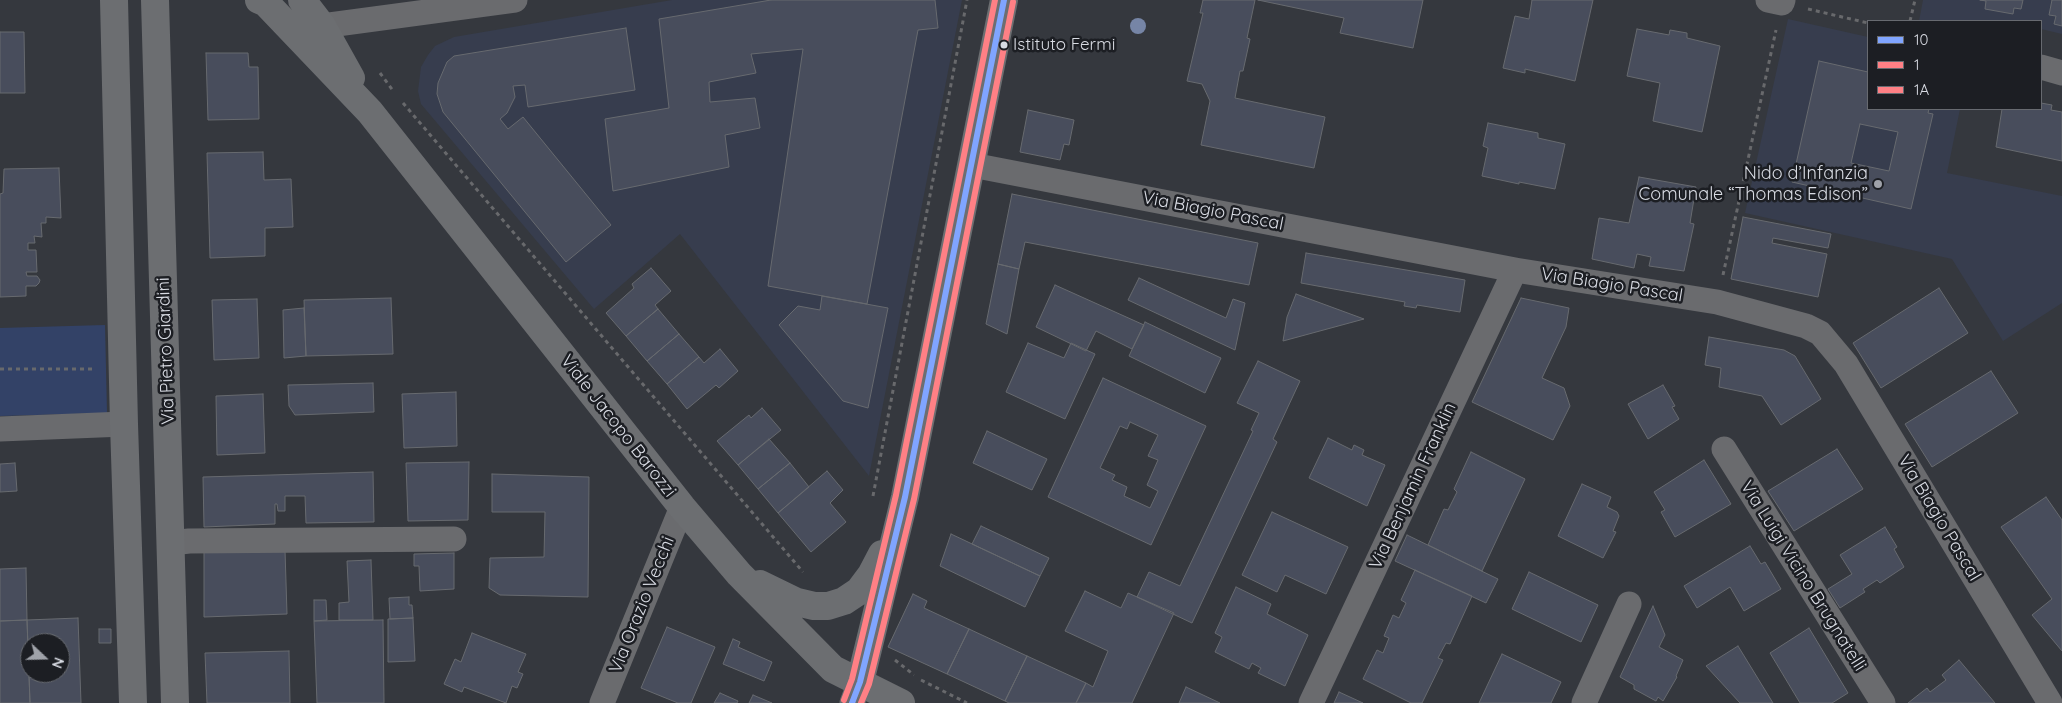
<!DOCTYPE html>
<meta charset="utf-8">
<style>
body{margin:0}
#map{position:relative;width:2062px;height:703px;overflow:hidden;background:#35383e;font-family:Quicksand,sans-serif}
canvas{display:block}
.legend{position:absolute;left:1867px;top:20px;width:175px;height:90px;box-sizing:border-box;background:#1c1e23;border:1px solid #676a70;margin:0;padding:6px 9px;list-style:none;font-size:15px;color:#d8dbe3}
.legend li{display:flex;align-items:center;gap:10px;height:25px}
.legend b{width:25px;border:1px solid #676a70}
.north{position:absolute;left:20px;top:633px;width:50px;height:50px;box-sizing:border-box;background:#1c1e23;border:1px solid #676a70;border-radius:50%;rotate:111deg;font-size:14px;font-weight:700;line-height:20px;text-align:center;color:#d8dbe3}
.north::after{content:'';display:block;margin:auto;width:18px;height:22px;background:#9fa2a9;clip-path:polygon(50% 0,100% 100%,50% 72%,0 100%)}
</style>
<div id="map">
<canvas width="2062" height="703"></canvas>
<ul class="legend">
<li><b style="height:6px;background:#80a5ff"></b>10</li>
<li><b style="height:6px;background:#ff8085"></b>1</li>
<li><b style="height:6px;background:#ff8085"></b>1A</li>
</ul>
<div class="north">N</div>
</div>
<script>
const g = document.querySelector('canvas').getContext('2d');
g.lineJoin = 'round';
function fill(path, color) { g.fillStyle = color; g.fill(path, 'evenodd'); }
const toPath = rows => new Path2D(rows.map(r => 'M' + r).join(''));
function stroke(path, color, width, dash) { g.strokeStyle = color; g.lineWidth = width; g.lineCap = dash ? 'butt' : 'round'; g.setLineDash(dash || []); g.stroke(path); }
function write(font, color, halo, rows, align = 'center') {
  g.font = font + ' Quicksand,sans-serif'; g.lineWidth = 5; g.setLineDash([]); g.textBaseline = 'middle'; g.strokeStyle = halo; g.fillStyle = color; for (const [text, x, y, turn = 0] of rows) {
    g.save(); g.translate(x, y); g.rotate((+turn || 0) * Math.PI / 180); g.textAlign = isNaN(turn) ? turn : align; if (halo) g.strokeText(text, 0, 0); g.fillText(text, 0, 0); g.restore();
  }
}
const built = toPath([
 [672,0,962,0,869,476,680,234,594,309,421,104,418,91,421,67,428,55,435,46,454,37],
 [1923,0,2062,0,2062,34,2041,29,2041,21,1919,21],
 [1788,19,1868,37,1868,109,1960,109,1947,173,2062,196,2062,303,2003,341,1952,259,1745,213]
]);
const green = toPath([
 [105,325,107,413,0,416,0,328]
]);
const building = toPath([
 [771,0,935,0,938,28,918,30,867,304,768,286,803,49,751,54,756,73,709,82,710,102,755,98,760,128,725,135,729,167,613,191,605,119,669,108,659,19,771,0],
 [1203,0,1255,0,1247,38,1250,39,1243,71,1240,71,1235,98,1325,117,1314,168,1201,145,1210,101,1202,84,1187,81,1203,13,1200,13,1203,0],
 [1258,0,1423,0,1413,48,1340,33,1344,18,1258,0],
 [1532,0,1593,0,1575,81,1525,69,1525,73,1503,68,1515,16,1529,19,1532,0],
 [1980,0,2023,0,2021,9,2014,8,2013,14,1985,9,1986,1,1980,0],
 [2052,0,2062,0,2062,26,2054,24,2056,16,2049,15,2052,0],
 [626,28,635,90,528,107,525,85,513,86,515,97,507,113,500,119,508,129,523,117,611,225,566,262,443,112,437,94,438,83,447,62,454,56,626,28],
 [1637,29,1669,35,1670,30,1687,33,1687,38,1720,46,1702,132,1653,121,1660,83,1627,76,1637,29],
 [0,32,24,32,25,93,0,93,0,32],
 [206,53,248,53,249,67,258,67,259,119,208,120,206,53],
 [1819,61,1868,72,1868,109,1929,109,1928,113,1933,114,1911,209,1792,182,1819,61],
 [1860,124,1898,132,1889,171,1851,163,1860,124],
 [2041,103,2052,105,2051,110,2062,112,2062,161,1996,147,2002,109,2041,109,2041,103],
 [1028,110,1074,120,1069,145,1064,144,1060,160,1020,152,1028,110],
 [1488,123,1538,133,1538,138,1565,144,1555,189,1519,182,1519,184,1482,176,1488,148,1483,146,1488,123],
 [263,152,264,180,291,179,293,227,265,228,265,256,210,258,207,153,263,152],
 [59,168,61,218,46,217,46,223,41,223,42,237,34,236,35,243,28,243,28,250,36,250,37,272,26,272,27,276,37,276,40,280,39,283,36,286,26,286,26,296,0,297,0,194,3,193,4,169,59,168],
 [1639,177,1696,187,1690,223,1694,224,1684,271,1649,266,1651,257,1637,254,1634,268,1592,259,1599,218,1629,223,1639,177],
 [1012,194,1258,243,1249,285,1025,242,1019,269,998,264,1012,194],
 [1743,217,1831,234,1828,248,1773,238,1772,243,1827,254,1818,297,1731,279,1743,217],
 [1306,253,1465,280,1460,312,1417,305,1416,308,1404,306,1405,302,1301,283,1306,253],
 [998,264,1019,269,1007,334,986,324,998,264],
 [651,268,671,291,655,305,658,309,626,336,606,313,634,288,632,284,651,268],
 [1139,278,1226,318,1233,299,1245,303,1235,350,1128,300,1139,278],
 [1055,285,1144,325,1132,349,1096,331,1086,351,1036,327,1055,285],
 [1939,288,1968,333,1881,388,1853,343,1939,288],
 [1296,294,1364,319,1283,341,1287,317,1296,294],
 [822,296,888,308,868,408,843,401,779,325,798,306,820,310,822,296],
 [391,298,393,354,306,356,304,300,391,298],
 [1521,298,1569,308,1566,327,1542,378,1564,388,1570,406,1553,440,1472,402,1521,298],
 [257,299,259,358,214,360,212,300,257,299],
 [304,308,306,356,284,358,283,310,304,308],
 [658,309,679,334,647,361,626,336,658,309],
 [1145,322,1221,358,1205,393,1129,356,1145,322],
 [679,334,699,357,667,384,647,361,679,334],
 [1709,337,1784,350,1795,356,1821,399,1781,425,1762,396,1719,387,1721,368,1705,365,1709,337],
 [1028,343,1064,358,1071,343,1095,354,1065,419,1006,392,1028,343],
 [720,349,738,371,719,388,716,385,687,409,667,384,699,357,704,363,720,349],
 [1258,361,1300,381,1273,439,1277,442,1192,623,1137,597,1149,572,1180,586,1253,431,1251,430,1259,413,1237,403,1258,361],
 [1991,371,2018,413,1932,467,1905,424,1991,371],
 [1103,378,1206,426,1151,545,1048,497,1103,378],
 [1130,422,1158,435,1148,456,1158,460,1147,485,1158,491,1150,508,1124,496,1127,487,1112,480,1115,475,1100,468,1120,426,1127,429,1130,422],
 [373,383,374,412,295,415,289,406,288,385,373,383],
 [1663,385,1675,406,1672,407,1679,419,1648,439,1628,404,1663,385],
 [456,392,457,446,404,448,402,394,456,392],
 [263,394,265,453,217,455,216,396,263,394],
 [762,408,781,430,738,465,717,441,749,415,751,418,762,408],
 [987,431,1047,459,1032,490,973,463,987,431],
 [1328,438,1352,450,1354,445,1364,450,1362,455,1385,465,1367,506,1309,478,1328,438],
 [769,439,790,463,758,489,738,465,769,439],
 [1837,449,1863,489,1794,531,1768,491,1837,449],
 [1471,452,1525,479,1482,571,1428,545,1444,509,1448,510,1457,492,1454,489,1471,452],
 [1704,460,1731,504,1675,537,1661,512,1665,510,1654,492,1704,460],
 [469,462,468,520,408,521,406,463,469,462],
 [15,463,17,491,0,492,0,464,15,463],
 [790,463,809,487,778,513,758,489,790,463],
 [827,471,843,490,830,503,846,522,811,552,778,513,827,471],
 [373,472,374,522,306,523,305,496,285,496,285,511,278,511,277,504,275,504,275,524,204,527,203,477,373,472],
 [492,474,589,477,588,597,500,595,489,588,490,558,544,557,545,512,492,512,492,474],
 [1582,484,1611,497,1607,507,1617,512,1619,516,1613,531,1616,532,1603,558,1558,536,1582,484],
 [2046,497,2062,520,2062,651,2032,615,2052,599,2001,527,2046,497],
 [1272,512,1348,547,1326,594,1285,575,1277,592,1242,575,1272,512],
 [981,526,1049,558,1040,576,972,544,981,526],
 [1885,527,1897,547,1894,549,1904,567,1880,583,1877,580,1863,589,1865,592,1840,608,1828,589,1852,574,1840,555,1885,527],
 [951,534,1040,576,1025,607,940,566,951,534],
 [1407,535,1498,579,1486,603,1395,561,1407,535],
 [1750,546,1761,564,1765,562,1781,589,1744,611,1730,587,1697,608,1684,586,1750,546],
 [285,550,287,614,204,617,204,552,285,550],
 [454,553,454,589,420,591,419,566,414,566,414,554,454,553],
 [371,560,373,620,339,620,339,603,349,602,347,561,371,560],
 [26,568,27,620,0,621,0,569,26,568],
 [1415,570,1472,596,1450,644,1446,643,1438,658,1443,660,1422,703,1411,703,1363,679,1377,650,1383,653,1389,638,1384,636,1393,615,1399,618,1406,603,1401,600,1415,570],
 [1529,572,1598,605,1581,642,1512,609,1529,572],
 [1236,587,1271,604,1267,614,1308,635,1285,686,1258,673,1261,668,1252,663,1249,669,1215,652,1222,637,1215,633,1236,587],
 [1085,591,1121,608,1128,593,1174,613,1132,703,1076,703,1086,683,1093,687,1108,651,1065,631,1085,591],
 [913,594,927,601,924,608,969,629,947,674,888,647,913,594],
 [409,597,409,605,412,605,413,618,390,619,389,598,409,597],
 [314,600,326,600,327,620,314,621,314,600],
 [1653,606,1665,635,1659,647,1683,660,1676,676,1677,677,1663,701,1658,697,1656,701,1634,689,1634,685,1620,677,1653,606],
 [78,618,81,703,30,703,27,620,78,618],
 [30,643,60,643,60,673,30,673,30,643],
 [413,618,415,661,388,662,388,619,413,618],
 [27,620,30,703,0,703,0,621,27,620],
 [383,620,384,703,317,703,314,621,383,620],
 [667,627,715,647,691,703,678,703,641,688,667,627],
 [1809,628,1848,693,1832,703,1800,703,1770,653,1809,628],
 [99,629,111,629,111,643,99,643,99,629],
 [969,629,1027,656,1005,701,947,674,969,629],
 [472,633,526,654,518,672,523,674,517,688,512,686,506,703,464,687,462,692,444,684,455,659,461,662,472,633],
 [733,639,740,642,738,647,772,662,764,681,723,664,733,639],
 [1738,646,1773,703,1740,703,1706,666,1738,646],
 [289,651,290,703,207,703,205,653,289,651],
 [1502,654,1561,682,1551,703,1479,703,1502,654],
 [1027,656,1086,683,1076,703,1009,703,1005,701,1027,656],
 [1959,660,1995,703,1908,703,1927,688,1930,692,1946,680,1942,675,1959,660],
 [1186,687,1220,703,1179,703,1186,687],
 [1339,692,1363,703,1334,703,1339,692],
 [720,693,738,701,737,703,714,703,720,693],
 [753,695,772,703,749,703,753,695]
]);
const path = toPath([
 [1808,9,1868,23],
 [1910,21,1915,0],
 [380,73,394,92],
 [403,103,803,572],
 [1723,275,1776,30],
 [0,369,95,369],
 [873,496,967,0],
 [895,660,914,675],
 [921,680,967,703]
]);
const street = toPath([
 [1768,0,1782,3,1783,0],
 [322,26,515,0],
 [2041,67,2062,73],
 [972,165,1515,270,1717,302,1806,326,1820,333,1846,364,2050,703],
 [0,429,124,424],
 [1724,449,1883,703],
 [172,543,189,541,454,539],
 [602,703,682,507],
 [852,703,860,682],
 [1311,703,1515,270],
 [1584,703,1629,604]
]);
const secondary = toPath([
 [114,0,124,424,133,703],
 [155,0,175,703],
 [259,0,266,3,370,112,682,507,739,574,833,669,901,703],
 [302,0,322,26,351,78],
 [760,584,797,602,814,606,828,606,844,601,859,591,871,575,882,554],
 [860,682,905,497,1004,0]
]);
const bus1 = toPath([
 [852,703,860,682,905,497,1004,0]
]);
const bus2 = toPath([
 [861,703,869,684,914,499,1013,2]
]);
const bus3 = toPath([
 [844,700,852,679,896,495,995,0]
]);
const trees = [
 [1138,26]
];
const markers = [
 [1004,45,4.5,"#d8dbe3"],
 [1878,184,5,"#9fa2a9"]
];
const busNames = [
 ["Istituto Fermi",1013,45]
];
const poiNames = [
 ["Nido d’Infanzia",1868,174],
 ["Comunale “Thomas Edison”",1868,195]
];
const streetNames = [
 ["Via Biagio Pascal",1213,211,11],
 ["Via Biagio Pascal",1612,285,9],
 ["Via Pietro Giardini",166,351,-92],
 ["Viale Jacopo Barozzi",618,426,52],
 ["Via Benjamin Franklin",1413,486,-65],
 ["Via Biagio Pascal",1939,518,59],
 ["Via Luigi Vicino Brugnatelli",1803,576,58],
 ["Via Orazio Vecchi",642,605,-68]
];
fill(built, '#373d4e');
fill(green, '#334267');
fill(building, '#484d5c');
stroke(building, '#676a6f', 1);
stroke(path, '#68696c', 3, [4, 4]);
stroke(street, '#6a6b6e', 25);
stroke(secondary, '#6c6e71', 28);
stroke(bus1, '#80a5ff', 6);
stroke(bus2, '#ff8085', 6);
stroke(bus3, '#ff8085', 6);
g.fillStyle = '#7685a6';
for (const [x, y] of trees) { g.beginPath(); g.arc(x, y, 8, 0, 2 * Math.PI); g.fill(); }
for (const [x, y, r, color] of markers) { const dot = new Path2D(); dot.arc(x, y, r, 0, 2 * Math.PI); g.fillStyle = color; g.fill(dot); stroke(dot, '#1c1e23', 2); }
write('17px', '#d8dbe3', '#1c1e23', busNames, 'left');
write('18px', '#d8dbe3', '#1c1e23', poiNames, 'right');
write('18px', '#d8dbe3', '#1c1e23', streetNames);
</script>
